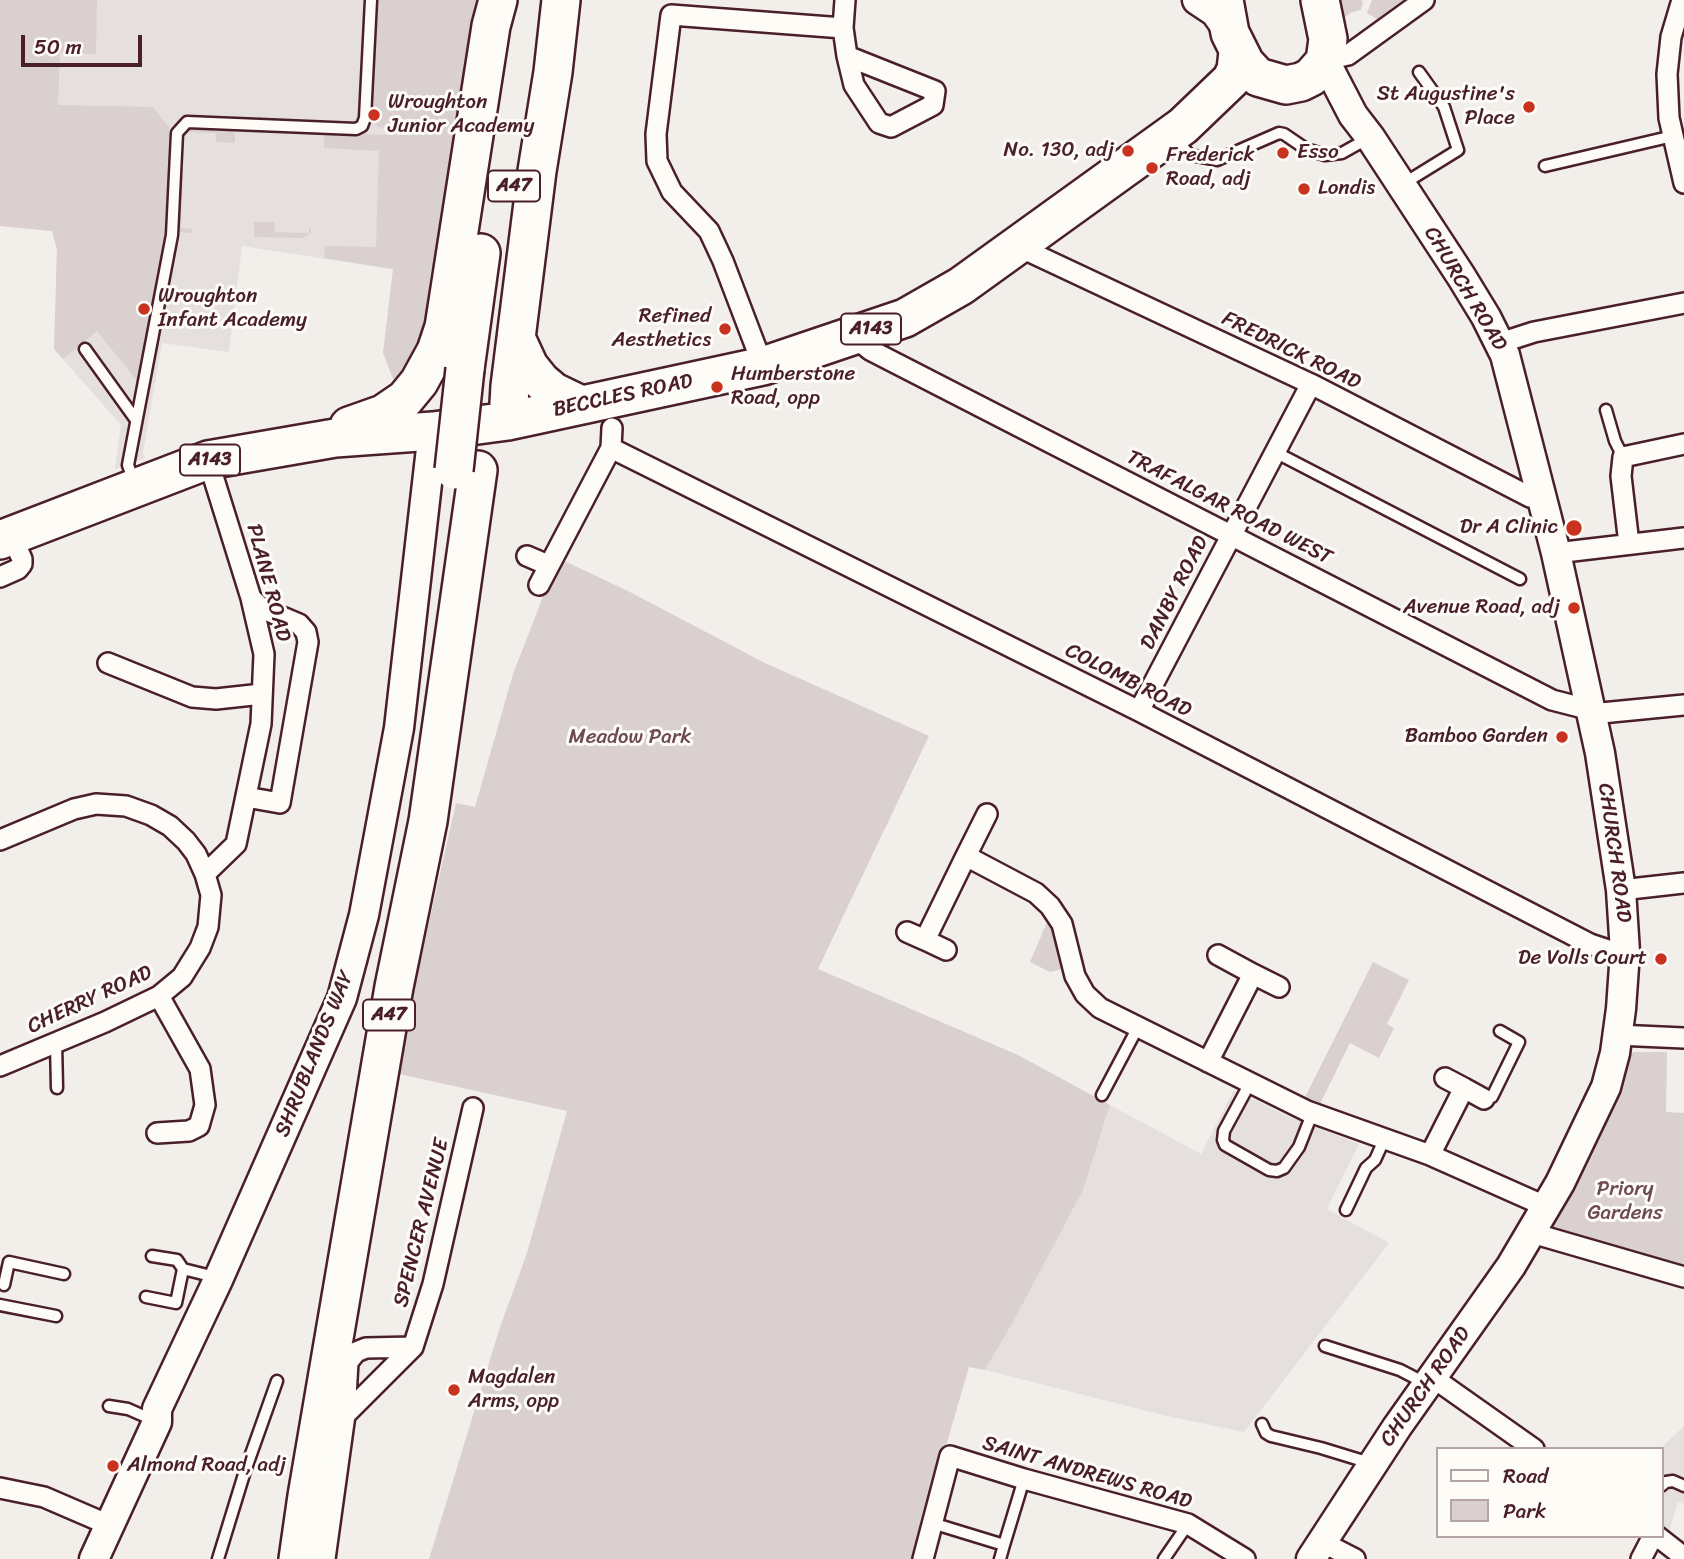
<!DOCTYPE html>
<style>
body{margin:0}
#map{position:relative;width:1684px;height:1559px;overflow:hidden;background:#f2efeb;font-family:Sriracha,sans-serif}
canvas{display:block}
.legend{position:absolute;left:1436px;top:1447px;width:228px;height:91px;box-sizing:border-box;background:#fdfcf7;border:2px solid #b5a4a5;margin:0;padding:9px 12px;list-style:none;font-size:21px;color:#4a1f2b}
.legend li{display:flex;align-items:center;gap:14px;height:35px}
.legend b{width:35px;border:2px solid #b5a4a5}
.scale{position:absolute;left:21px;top:35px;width:121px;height:32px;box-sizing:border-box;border:4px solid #4a1f2b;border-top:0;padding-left:9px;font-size:21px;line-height:24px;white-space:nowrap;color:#4a1f2b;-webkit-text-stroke:5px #fdfcf7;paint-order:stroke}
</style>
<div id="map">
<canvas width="1684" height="1559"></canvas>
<ul class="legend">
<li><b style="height:9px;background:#fdfcf7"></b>Road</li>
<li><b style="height:19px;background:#d9d0cf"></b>Park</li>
</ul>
<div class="scale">50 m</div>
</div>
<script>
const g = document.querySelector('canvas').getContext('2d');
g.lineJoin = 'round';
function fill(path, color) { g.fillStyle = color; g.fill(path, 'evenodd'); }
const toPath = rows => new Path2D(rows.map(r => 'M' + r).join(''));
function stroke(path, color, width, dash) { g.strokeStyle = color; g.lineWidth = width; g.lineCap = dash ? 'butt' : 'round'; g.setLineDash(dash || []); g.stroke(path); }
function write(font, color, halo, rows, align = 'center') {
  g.font = font + ' Sriracha,sans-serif'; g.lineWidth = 6; g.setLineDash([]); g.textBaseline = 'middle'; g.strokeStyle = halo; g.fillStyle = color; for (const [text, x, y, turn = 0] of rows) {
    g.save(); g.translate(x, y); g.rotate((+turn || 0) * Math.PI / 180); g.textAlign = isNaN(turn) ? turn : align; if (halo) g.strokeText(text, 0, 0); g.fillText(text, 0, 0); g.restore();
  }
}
const built = toPath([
 [0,0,479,0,454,138,441,230,439,270,431,269,430,275,242,246,229,352,162,343,143,453,145,458,115,469,121,425,54,349,57,250,52,231,0,226],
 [1234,1090,1287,1116,1359,1144,1327,1209,1389,1243,1244,1432,1167,1416,985,1370,1083,1190,1110,1105,1201,1154],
 [1684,1426,1684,1504,1678,1502,1668,1535,1661,1529,1660,1449]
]);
const green = toPath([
 [0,0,97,0,96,54,60,53,58,105,153,107,169,127,168,195,164,245,139,383,97,331,63,359,54,349,57,250,52,231,0,226],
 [377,0,479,0,454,138,441,230,439,270,431,270,423,339,413,371,393,379,383,353,393,269,324,258,325,246,376,247,379,151,324,148,324,133,388,135,389,128,378,127,372,119],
 [1340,0,1362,0,1363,3,1361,10,1350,13,1345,17,1345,31,1349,36,1345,47,1339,6],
 [1372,0,1403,0,1377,19,1367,13],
 [189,126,226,127,232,130,235,135,235,143,216,142,216,133,184,132,181,228,192,229,193,233,177,232,180,136],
 [254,222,274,222,275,232,309,233,309,228,311,228,311,233,303,238,254,237],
 [558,558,628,591,765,663,929,736,818,969,1018,1055,1110,1105,1083,1190,1014,1320,985,1370,969,1367,913,1559,429,1559,500,1327,527,1253,567,1111,395,1073,456,803,475,807,513,674],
 [1050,915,1067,968,1050,972,1030,962],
 [1373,962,1409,980,1387,1024,1394,1028,1379,1058,1350,1043,1319,1106,1304,1099],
 [1635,1052,1667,1052,1666,1112,1684,1113,1684,1278,1547,1243,1549,1223,1626,1054]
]);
const lane = toPath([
 [1176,140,1190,155,1217,160,1279,133,1284,134,1306,149,1325,155,1342,153,1367,139],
 [1545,166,1673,136],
 [1403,184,1458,150,1444,107,1419,72],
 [85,349,136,420],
 [1606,410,1615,441,1623,457],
 [1275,452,1520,579],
 [134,482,128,465,172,235,177,133,187,122,356,129,362,126,365,118,371,0],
 [56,1043,57,1088],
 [1250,1083,1224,1131,1223,1140,1225,1145,1269,1170,1277,1171,1284,1168,1299,1147,1312,1114],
 [1102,1095,1138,1027],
 [1484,1099,1492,1097,1519,1042,1500,1031],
 [1346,1210,1366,1168,1375,1160,1384,1140],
 [152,1256,177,1260,183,1269,215,1277],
 [4,1285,9,1262,64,1274],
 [146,1297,176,1303,183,1269],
 [0,1305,56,1316],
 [1325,1346,1400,1370,1427,1384],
 [109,1406,128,1409,153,1420],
 [1262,1424,1266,1433,1271,1436,1321,1448,1370,1463],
 [1661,1486,1666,1482,1673,1481,1684,1486],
 [932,1523,1004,1545,1000,1559],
 [1004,1545,1024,1479],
 [218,1559,245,1471,277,1381],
 [1164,1559,1188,1524]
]);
const street = toPath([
 [1682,0,1671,37,1667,74,1669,118,1684,183],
 [843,28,847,56,854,85,879,123,891,127,933,105,935,91,847,56],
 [1326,60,1348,55,1424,0],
 [1017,246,1311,384,1530,497,1543,498],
 [853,336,870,350,1552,700,1591,710],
 [1500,343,1534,332,1684,303],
 [763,366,723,261,709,231,672,192,657,161,656,134,671,15,843,28,845,0],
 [611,448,1139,711,1590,944,1608,950,1625,952],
 [1629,544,1621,476,1623,457,1684,444],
 [1556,553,1684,538],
 [527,556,548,565],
 [0,577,18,569,22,564,22,559,11,535],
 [539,585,611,448,612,428],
 [108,663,192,697,216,699,262,694],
 [1139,711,1311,384],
 [1591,714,1684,705],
 [246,797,280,803,308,642,306,632,299,624,261,608,251,598],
 [0,840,74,809,96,804,126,806,151,815,170,826,186,841,196,854,205,874,211,895,208,927,200,948,182,977,159,996,105,1022,0,1066],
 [966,856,987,814],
 [205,874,236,844,261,724,264,654,251,598,208,460],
 [1630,889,1684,883],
 [907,932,925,940],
 [946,950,925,940,966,856,1036,893,1050,906,1062,924,1075,976,1085,994,1100,1008,1307,1111,1430,1155,1547,1207],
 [1218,955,1253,974],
 [1617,1035,1684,1038],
 [1208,1062,1253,974,1279,987],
 [1464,1088,1484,1099],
 [157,1133,189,1131,199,1126,205,1105,200,1069,159,996],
 [1430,1155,1464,1088,1445,1078],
 [1532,1233,1684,1277],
 [413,1347,433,1284,473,1108],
 [1432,1377,1534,1449],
 [0,1488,44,1497,109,1525],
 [1657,1536,1684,1557],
 [1322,1542,1355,1559],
 [325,1559,345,1415,348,1362,356,1352,366,1348,413,1347,345,1415],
 [923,1559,950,1456,1024,1479,1188,1524,1245,1559],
 [1641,1559,1653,1536]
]);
const secondary = toPath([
 [1197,0,1215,12,1230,33],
 [94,1559,157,1422,157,1409,217,1282,342,998,364,915,399,728,433,431],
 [1311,1559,1397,1427,1511,1266,1560,1183,1606,1087,1615,1053,1621,1009,1625,952,1621,890,1600,753,1556,553,1505,355,1486,317,1461,276,1370,137,1353,115,1325,61]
]);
const highway = toPath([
 [1224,0,1230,33,1245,63,1258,77,1286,85,1301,82,1311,77,1325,61,1328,39,1320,0],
 [517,340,529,366,541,381,554,392,581,405],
 [465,369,481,253],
 [508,421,510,386,537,171,553,72,561,0],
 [349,426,383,414,405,399,419,382,436,351,444,327,491,26,498,0],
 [0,540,208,460,335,438,433,431,508,421,763,366,905,318,961,286,1183,126,1231,80,1236,70,1238,52],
 [298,1559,307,1496,394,987,428,821,478,470]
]);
const highwayBridge = toPath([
 [454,470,465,369]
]);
const markers = [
 [1529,107,7,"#c8321e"],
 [374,115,7,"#c8321e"],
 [1128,151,7,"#c8321e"],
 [1283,153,7,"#c8321e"],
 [1152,168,7,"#c8321e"],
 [1304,189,7,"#c8321e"],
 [144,309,7,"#c8321e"],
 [725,329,7,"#c8321e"],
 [717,387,7,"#c8321e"],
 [1574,528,9,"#c8321e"],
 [1574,608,7,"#c8321e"],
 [1562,737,7,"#c8321e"],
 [1661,959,7,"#c8321e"],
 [454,1390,7,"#c8321e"],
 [113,1466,7,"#c8321e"]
];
const shields = [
 [514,186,52],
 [871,329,60],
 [210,460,60],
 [389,1015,52]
];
const shieldNames = [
 ["A47",514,186],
 ["A143",871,329],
 ["A143",210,460],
 ["A47",389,1015]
];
const poiNames = [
 ["St Augustine's",1515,95,"right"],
 ["Place",1515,119,"right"],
 ["Wroughton",388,103],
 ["Junior Academy",388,127],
 ["No. 130, adj",1114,151,"right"],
 ["Esso",1297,153],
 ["Frederick",1166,156],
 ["Road, adj",1166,180],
 ["Londis",1318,189],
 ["Wroughton",158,297],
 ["Infant Academy",158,321],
 ["Refined",711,317,"right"],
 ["Aesthetics",711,341,"right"],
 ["Humberstone",731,375],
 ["Road, opp",731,399],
 ["Dr A Clinic",1558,528,"right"],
 ["Avenue Road, adj",1560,608,"right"],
 ["Bamboo Garden",1548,737,"right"],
 ["De Volls Court",1647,959,"right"],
 ["Magdalen",468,1378],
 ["Arms, opp",468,1402],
 ["Almond Road, adj",127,1466]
];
const streetNames = [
 ["CHURCH ROAD",1465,289,59],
 ["FREDRICK ROAD",1291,351,26],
 ["BECCLES ROAD",623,396,-12],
 ["TRAFALGAR ROAD WEST",1229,508,27],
 ["PLANE ROAD",268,583,75],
 ["DANBY ROAD",1175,593,-63],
 ["COLOMB ROAD",1128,681,27],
 ["CHURCH ROAD",1614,853,82],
 ["CHERRY ROAD",90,1000,-25],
 ["SHRUBLANDS WAY",315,1054,-68],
 ["SPENCER AVENUE",422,1223,-76],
 ["CHURCH ROAD",1426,1387,-55],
 ["SAINT ANDREWS ROAD",1087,1473,16]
];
const parkNames = [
 ["Meadow Park",630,738],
 ["Priory",1625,1190],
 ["Gardens",1625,1214]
];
fill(built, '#e5dfdd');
fill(green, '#d9d0cf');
stroke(lane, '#4a1f2b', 15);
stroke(street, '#4a1f2b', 24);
stroke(secondary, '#4a1f2b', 33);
stroke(highway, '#4a1f2b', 42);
stroke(lane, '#fdfcf7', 10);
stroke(street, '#fdfcf7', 19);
stroke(secondary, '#fdfcf7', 28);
stroke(highway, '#fdfcf7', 37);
stroke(highwayBridge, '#4a1f2b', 42, []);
stroke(highwayBridge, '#fdfcf7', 37);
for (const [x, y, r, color] of markers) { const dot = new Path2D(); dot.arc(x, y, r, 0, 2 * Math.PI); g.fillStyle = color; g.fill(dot); stroke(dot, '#fdfcf7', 2.5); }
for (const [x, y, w] of shields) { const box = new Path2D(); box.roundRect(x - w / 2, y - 15.5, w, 31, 5); g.fillStyle = '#fdfcf7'; g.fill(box); stroke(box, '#4a1f2b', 2); }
write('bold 19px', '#4a1f2b', null, shieldNames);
write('21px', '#4a1f2b', '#fdfcf7', poiNames, 'left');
write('21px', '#4a1f2b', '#fdfcf7', streetNames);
write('21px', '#6e4b54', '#fdfcf7', parkNames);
</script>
